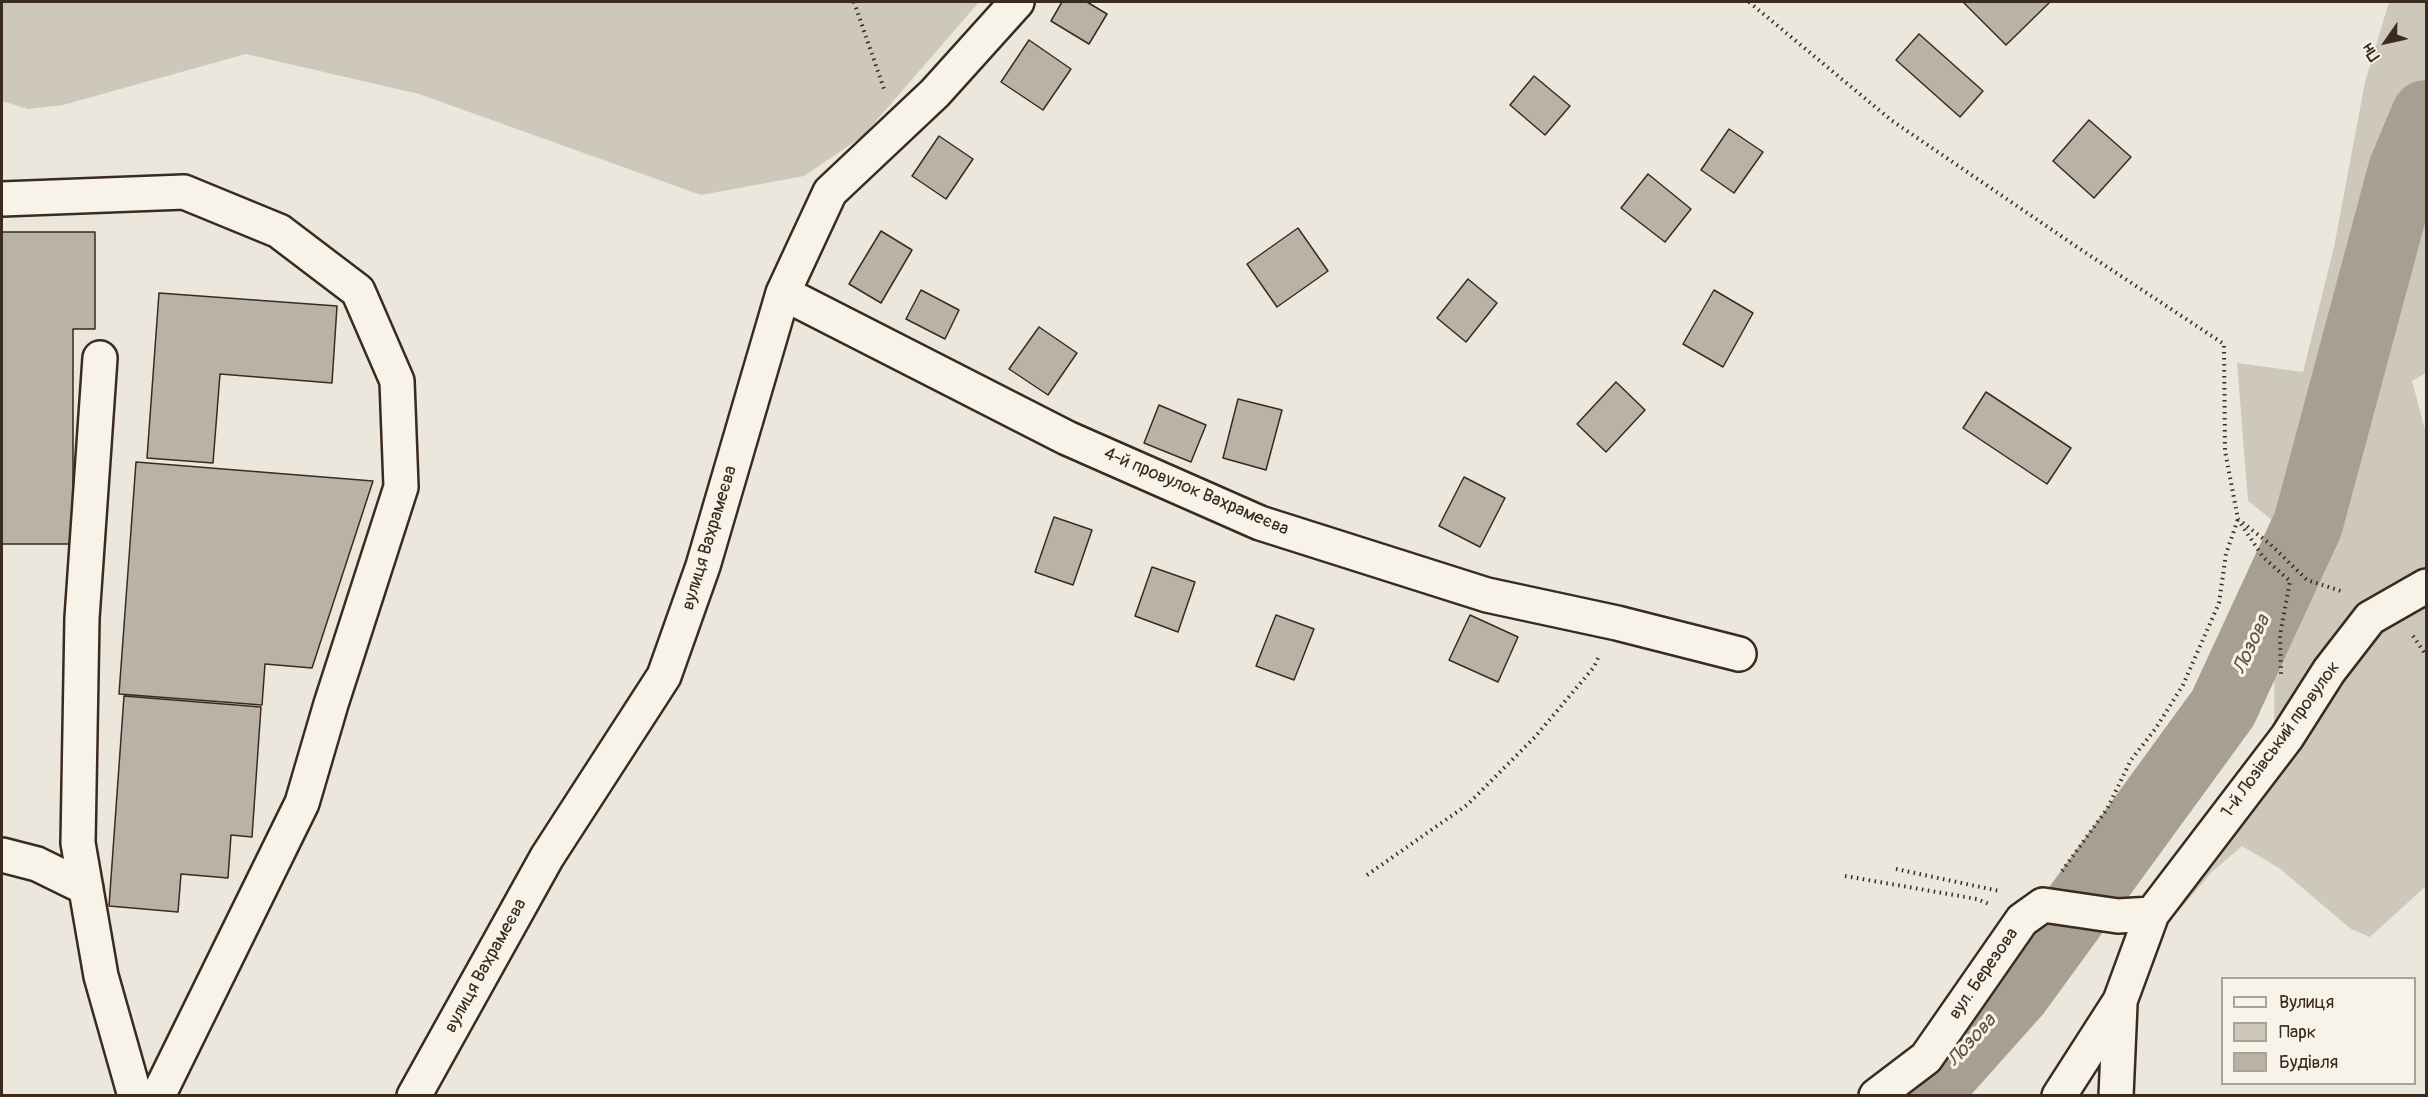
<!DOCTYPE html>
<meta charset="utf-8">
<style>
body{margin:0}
#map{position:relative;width:2428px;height:1097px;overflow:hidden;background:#ece7dc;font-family:Pangolin,sans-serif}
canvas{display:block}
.frame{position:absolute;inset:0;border:3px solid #3b2a1e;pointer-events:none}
.legend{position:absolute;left:2221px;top:977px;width:195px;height:108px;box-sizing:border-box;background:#f7f3e8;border:2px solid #aca397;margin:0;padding:8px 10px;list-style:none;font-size:18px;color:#3b2a1e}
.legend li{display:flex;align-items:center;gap:12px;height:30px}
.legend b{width:30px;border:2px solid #aca397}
.north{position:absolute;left:2356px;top:12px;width:60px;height:60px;-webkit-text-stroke:4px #f7f3e8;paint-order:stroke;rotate:236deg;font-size:16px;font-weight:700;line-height:24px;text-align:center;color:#3b2a1e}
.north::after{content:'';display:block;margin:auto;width:21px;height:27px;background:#3b2a1e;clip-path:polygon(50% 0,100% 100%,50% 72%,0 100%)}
</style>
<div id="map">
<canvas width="2428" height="1097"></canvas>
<div class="frame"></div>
<ul class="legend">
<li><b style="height:8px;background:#f7f3e8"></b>Вулиця</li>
<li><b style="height:16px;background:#cec8bc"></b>Парк</li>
<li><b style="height:16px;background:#bab2a7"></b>Будівля</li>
</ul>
<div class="north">Пн</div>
</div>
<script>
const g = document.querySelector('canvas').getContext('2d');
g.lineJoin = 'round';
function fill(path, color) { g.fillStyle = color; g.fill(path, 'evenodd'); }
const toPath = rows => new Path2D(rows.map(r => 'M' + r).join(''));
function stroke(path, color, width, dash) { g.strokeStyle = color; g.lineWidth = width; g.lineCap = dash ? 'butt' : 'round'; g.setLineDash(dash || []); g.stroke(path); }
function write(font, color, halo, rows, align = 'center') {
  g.font = font + ' Pangolin,sans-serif'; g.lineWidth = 6; g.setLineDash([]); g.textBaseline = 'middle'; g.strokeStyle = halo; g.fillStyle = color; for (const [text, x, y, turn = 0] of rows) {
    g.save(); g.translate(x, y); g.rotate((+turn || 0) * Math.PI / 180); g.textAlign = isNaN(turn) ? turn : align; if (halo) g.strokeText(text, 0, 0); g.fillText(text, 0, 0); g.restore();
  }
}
const green = toPath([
 [2,2,979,2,863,136,804,176,701,195,419,94,246,54,63,105,28,109,2,101],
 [2389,2,2426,2,2426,373,2412,381,2426,433,2426,886,2370,937,2351,929,2279,868,2242,846,2211,873,2170,921,2146,901,2274,731,2275,619,2310,565,2286,531,2248,501,2237,363,2303,372,2334,247,2365,82]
]);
const river = toPath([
 [1923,1096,2016,992,2223,708,2308,524,2403,170,2426,115]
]);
const building = toPath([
 [1062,2,1087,2,1107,14,1089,44,1051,21,1062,2],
 [1963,2,2050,2,2006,45,1963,2],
 [1919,34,1983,91,1960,117,1896,60,1919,34],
 [1029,40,1071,69,1043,110,1001,82,1029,40],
 [1534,76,1570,106,1545,135,1510,105,1534,76],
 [2089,120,2131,157,2094,198,2053,161,2089,120],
 [1729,129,1763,152,1734,193,1701,170,1729,129],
 [939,136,973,159,946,199,912,176,939,136],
 [1648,174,1691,209,1665,242,1621,208,1648,174],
 [1298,228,1328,271,1277,307,1247,264,1298,228],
 [881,231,912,250,881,303,849,284,881,231],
 [2,232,95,232,95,329,73,329,73,544,2,544,2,232],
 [1468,279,1497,303,1466,342,1437,318,1468,279],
 [921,290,959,310,945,339,906,319,921,290],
 [1714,290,1753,313,1723,367,1683,344,1714,290],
 [159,293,337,306,332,383,220,374,213,463,147,458,159,293],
 [1039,327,1077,353,1048,395,1009,369,1039,327],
 [1616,382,1645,410,1606,452,1577,424,1616,382],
 [1986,392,2071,448,2047,484,1963,428,1986,392],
 [1238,399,1282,410,1266,470,1223,458,1238,399],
 [1159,405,1206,425,1191,462,1144,443,1159,405],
 [136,462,373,481,312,668,265,664,262,705,119,694,136,462],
 [1464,477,1505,498,1480,547,1439,526,1464,477],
 [1054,517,1092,530,1073,585,1035,572,1054,517],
 [1152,567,1195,582,1178,632,1135,616,1152,567],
 [1276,615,1314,629,1294,680,1256,666,1276,615],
 [1470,615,1518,637,1498,682,1449,660,1470,615],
 [124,696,261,707,252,837,231,835,228,878,181,874,178,912,109,906,124,696]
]);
const path = toPath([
 [854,2,884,89],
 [1749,2,1891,120,2083,251,2224,344,2225,451,2238,519,2270,544,2307,580,2344,592],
 [2241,524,2263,557,2290,581,2280,635,2281,674],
 [2413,636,2426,655],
 [1896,869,1999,891],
 [2062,871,2107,809,2131,760,2156,728,2183,685,2219,603,2226,554,2238,519],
 [1367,875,1467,805,1535,737,1594,667,1599,656],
 [1845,876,1977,899,1989,904]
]);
const minor = toPath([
 [2,199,184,192,279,231,358,291,397,381,401,487,331,704,302,803,158,1096],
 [783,293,1067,438,1260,523,1487,595,1617,623,1739,654],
 [100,358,82,618,78,843,101,976,135,1096],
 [2,855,37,864,86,888],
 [414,1096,547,857,664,676,703,566,783,293,830,192,935,93,1017,2],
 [1876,1096,1926,1058,2022,920,2043,905,2118,916,2152,914],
 [2059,1096,2120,1001,2152,914,2287,737,2329,671,2370,618,2426,586],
 [2116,1096,2120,1004]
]);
const streetNames = [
 ["4-й провулок Вахрамеєва",1196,492,23],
 ["вулиця Вахрамеєва",710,538,-73],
 ["1-й Лозівський провулок",2281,740,-54],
 ["вулиця Вахрамеєва",486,966,-61],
 ["вул. Березова",1984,974,-55]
];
const waterNames = [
 ["Лозова",2252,645,-65],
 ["Лозова",1972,1041,-48]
];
fill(green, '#cec8bc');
stroke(river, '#a89f93', 70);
fill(building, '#bab2a7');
stroke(building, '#3b2a1e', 1.5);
stroke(minor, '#3b2a1e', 38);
stroke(path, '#3b2a1e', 4, [1.5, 4.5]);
stroke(minor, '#f7f3e8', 33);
write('18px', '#3b2a1e', '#f7f3e8', streetNames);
write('italic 20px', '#615347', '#f7f3e8', waterNames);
</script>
